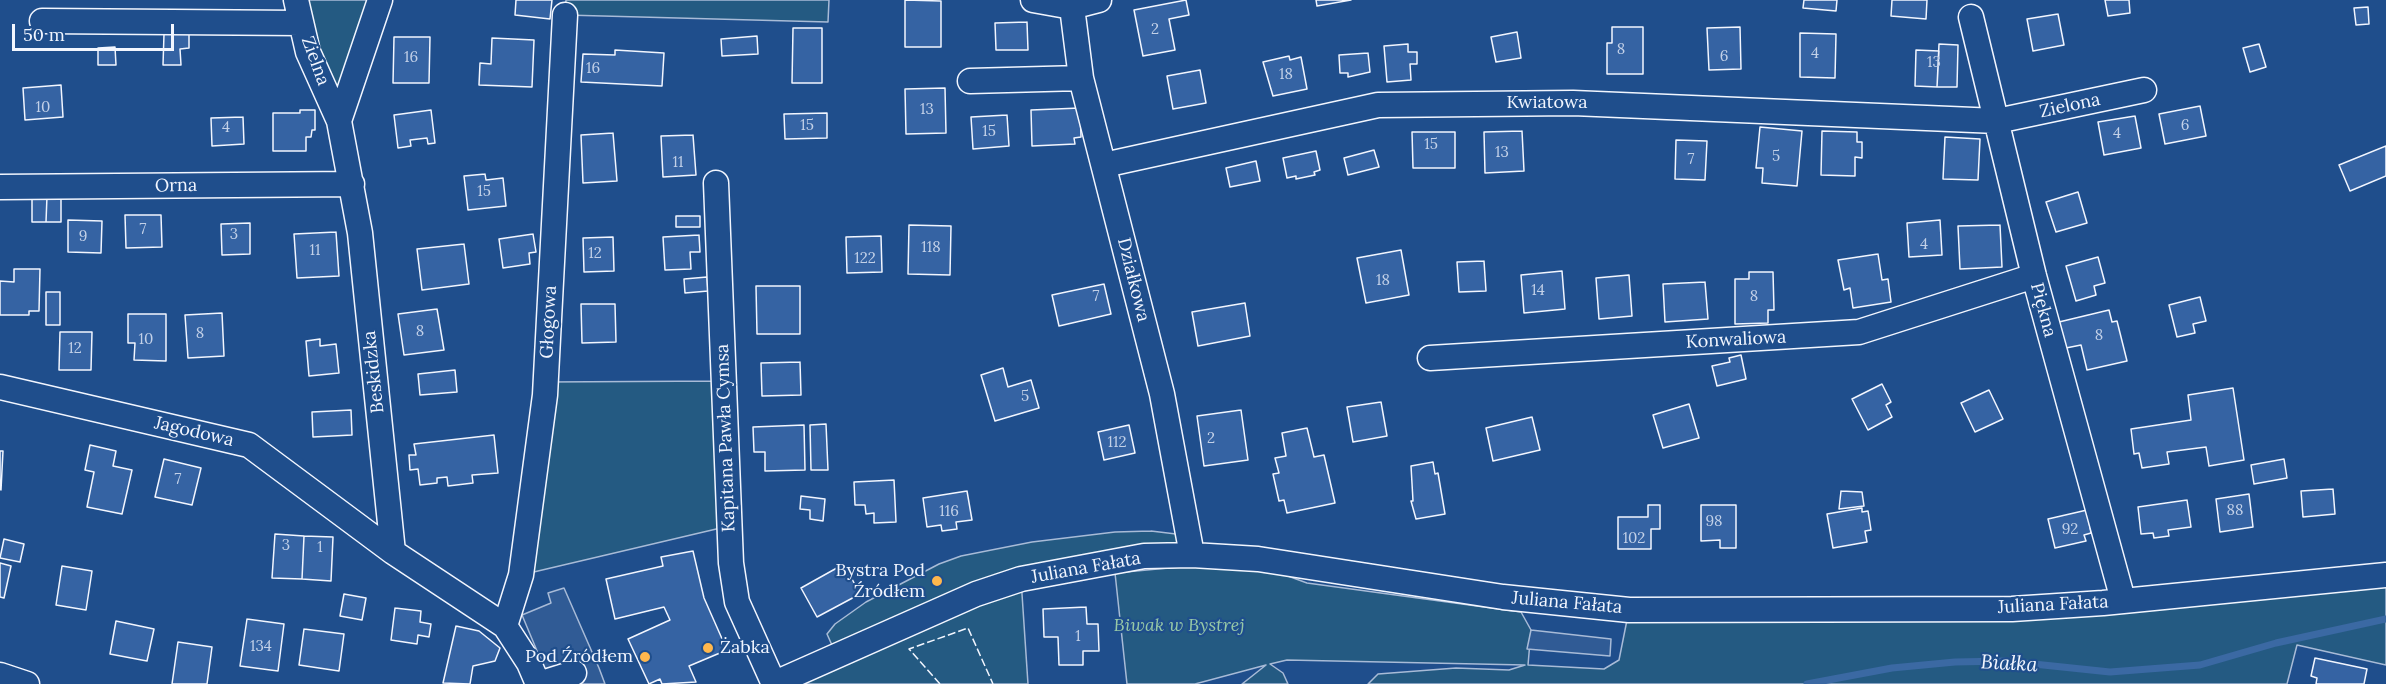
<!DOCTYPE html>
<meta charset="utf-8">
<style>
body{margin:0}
#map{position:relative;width:2386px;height:684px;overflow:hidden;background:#1f4e8c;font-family:Lora,serif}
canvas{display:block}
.scale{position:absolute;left:12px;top:24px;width:162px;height:27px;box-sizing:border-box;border:3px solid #f2f6ff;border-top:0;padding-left:8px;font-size:18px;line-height:21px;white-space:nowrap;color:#f2f6ff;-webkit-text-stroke:4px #1f4e8c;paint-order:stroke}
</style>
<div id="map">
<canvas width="2386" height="684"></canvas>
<div class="scale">50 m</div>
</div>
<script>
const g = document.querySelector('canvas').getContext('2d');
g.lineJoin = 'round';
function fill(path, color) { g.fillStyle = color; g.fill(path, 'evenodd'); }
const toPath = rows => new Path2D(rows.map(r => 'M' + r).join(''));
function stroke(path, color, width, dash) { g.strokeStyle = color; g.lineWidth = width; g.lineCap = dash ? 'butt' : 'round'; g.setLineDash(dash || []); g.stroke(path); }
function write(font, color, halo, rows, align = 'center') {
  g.font = font + ' Lora,serif'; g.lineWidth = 4.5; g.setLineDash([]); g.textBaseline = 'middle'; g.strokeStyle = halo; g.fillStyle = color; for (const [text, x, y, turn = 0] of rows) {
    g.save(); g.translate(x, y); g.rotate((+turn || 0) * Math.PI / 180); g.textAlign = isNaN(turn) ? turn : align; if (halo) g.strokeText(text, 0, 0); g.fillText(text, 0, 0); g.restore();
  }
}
const green = toPath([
 [296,0,380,0,339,121,296,0],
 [566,0,829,0,828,22,565,15,566,0],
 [723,381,729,526,521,575,545,382,723,381],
 [1151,531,1176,534,1192,555,1021,579,1028,684,773,684,836,654,827,634,835,624,866,602,939,564,961,556,1032,542,1115,532,1151,531],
 [1179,567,1266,568,1307,583,1521,612,1531,630,1528,665,1604,669,1619,660,1629,610,1845,609,2386,578,2386,665,2297,645,2287,684,1368,684,1378,674,1456,668,1509,670,1525,665,1287,660,1270,664,1283,673,1288,684,1242,684,1266,665,1195,684,1127,684,1115,573,1179,567]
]);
const parking = toPath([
 [564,588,599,668,605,684,570,684,545,670,522,615,551,603,548,593,564,588],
 [1531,630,1611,639,1610,656,1527,649,1531,630]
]);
const stream = toPath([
 [1807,684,1892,668,1955,662,2005,661,2110,672,2200,665,2276,643,2386,619]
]);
const building = toPath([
 [516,0,552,0,550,19,515,15,516,0],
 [905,0,941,1,941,47,905,47,905,0],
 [1186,0,1189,15,1169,19,1175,50,1143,56,1134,10,1186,0],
 [1316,0,1351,0,1317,6,1316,0],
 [1804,0,1837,0,1836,11,1803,8,1804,0],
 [1892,0,1927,0,1926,19,1891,16,1892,0],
 [2105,0,2129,0,2130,13,2108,16,2105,0],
 [2368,7,2369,24,2356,25,2354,8,2368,7],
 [2058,14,2064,45,2033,51,2027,19,2058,14],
 [1027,22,1028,50,996,50,995,23,1027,22],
 [1612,27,1643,27,1643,74,1607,74,1607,43,1612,43,1612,27],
 [1740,27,1741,69,1709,70,1707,28,1740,27],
 [793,28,822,28,822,83,792,83,793,28],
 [1517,32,1521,58,1496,62,1491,37,1517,32],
 [189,33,189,48,180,49,181,65,163,65,164,34,189,33],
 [1800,33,1836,34,1835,78,1800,77,1800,33],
 [757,36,758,54,722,56,721,39,757,36],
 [394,37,430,37,429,83,393,83,394,37],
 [492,38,534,40,532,87,479,85,480,63,491,64,492,38],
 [1408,44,1408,52,1417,52,1417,64,1410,64,1411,80,1387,82,1384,46,1408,44],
 [1939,44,1958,45,1957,87,1937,87,1939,44],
 [2259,44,2266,67,2250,72,2243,48,2259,44],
 [115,47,116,65,98,65,98,48,115,47],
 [615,50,664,53,662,86,581,82,583,54,615,55,615,50],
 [1916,50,1939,51,1937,87,1915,86,1916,50],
 [1368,53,1370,72,1348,77,1348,73,1340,73,1339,55,1368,53],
 [1289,56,1290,60,1301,57,1307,89,1273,96,1263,62,1289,56],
 [1200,70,1206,103,1173,109,1167,76,1200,70],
 [61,85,63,117,25,120,23,88,61,85],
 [945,88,946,133,906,134,905,89,945,88],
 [2200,106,2206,136,2165,144,2159,114,2200,106],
 [1080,108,1081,137,1074,138,1075,144,1032,146,1031,110,1080,108],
 [300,110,315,110,315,130,312,130,311,137,306,137,306,151,273,151,273,113,300,113,300,110],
 [431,110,435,143,428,144,427,138,410,140,411,146,398,148,394,115,431,110],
 [827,113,827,138,785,139,784,114,827,113],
 [1007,115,1009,146,973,149,971,117,1007,115],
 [2135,116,2141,148,2104,155,2098,122,2135,116],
 [243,117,244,144,212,146,211,118,243,117],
 [1760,127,1802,131,1797,186,1762,183,1763,168,1756,168,1760,127],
 [1522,131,1524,171,1485,173,1484,132,1522,131],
 [1822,131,1857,132,1857,142,1862,142,1862,158,1855,157,1855,176,1821,175,1822,131],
 [1412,132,1455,132,1455,168,1413,168,1412,132],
 [613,133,617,181,583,183,581,135,613,133],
 [693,135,696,175,663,177,661,136,693,135],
 [1945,137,1980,139,1978,180,1943,179,1945,137],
 [1676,140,1707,141,1705,180,1675,179,1676,140],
 [2386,146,2386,176,2350,191,2339,165,2386,146],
 [1374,150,1379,167,1348,175,1344,158,1374,150],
 [1316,151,1320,170,1314,172,1315,175,1296,179,1296,176,1287,178,1283,158,1316,151],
 [1256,161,1260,181,1230,187,1226,168,1256,161],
 [485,174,486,180,503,178,506,206,468,210,464,176,485,174],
 [2078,192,2087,223,2056,232,2046,202,2078,192],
 [32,196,47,196,46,222,32,222,32,196],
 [47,196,61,196,61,222,46,222,47,196],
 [125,215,161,215,162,247,126,248,125,215],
 [676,216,700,216,700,227,676,227,676,216],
 [68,220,102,221,101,253,68,252,68,220],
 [1940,220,1942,255,1909,257,1907,223,1940,220],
 [250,223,250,254,222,255,221,224,250,223],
 [909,225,951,226,950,275,908,274,909,225],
 [2000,225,2002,267,1960,269,1958,226,2000,225],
 [336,232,339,276,297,278,294,234,336,232],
 [533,234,536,252,529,253,530,264,503,268,499,239,533,234],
 [699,235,700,252,690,252,691,269,665,270,663,237,699,235],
 [881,236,882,272,847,273,846,237,881,236],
 [613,237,614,271,584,272,583,238,613,237],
 [464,244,469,284,422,290,417,249,464,244],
 [1401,250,1409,295,1366,303,1357,258,1401,250],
 [1878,254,1882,280,1888,279,1891,302,1853,308,1850,288,1844,290,1838,260,1878,254],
 [2098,257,2105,283,2094,286,2096,295,2076,301,2066,266,2098,257],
 [1484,261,1486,291,1459,292,1457,262,1484,261],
 [14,269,40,269,39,311,29,311,29,315,0,315,0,281,14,282,14,269],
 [1562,271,1565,309,1524,313,1521,275,1562,271],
 [1749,272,1773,272,1774,310,1768,310,1768,323,1735,324,1735,279,1749,279,1749,272],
 [1629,275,1632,316,1599,319,1596,278,1629,275],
 [707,277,708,291,685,293,684,279,707,277],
 [1705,282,1708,319,1665,322,1663,284,1705,282],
 [1104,284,1111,314,1059,326,1052,295,1104,284],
 [756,286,800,286,800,334,757,334,756,286],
 [46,292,60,292,60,325,46,325,46,292],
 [2200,297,2206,321,2193,324,2195,333,2177,337,2169,305,2200,297],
 [1245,303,1250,336,1198,346,1192,312,1245,303],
 [581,304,615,304,616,342,582,343,581,304],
 [437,309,444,350,404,355,398,314,437,309],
 [2109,310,2112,322,2117,321,2127,361,2087,370,2081,345,2066,348,2059,322,2109,310],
 [222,313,224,356,188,358,185,315,222,313],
 [128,314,166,314,166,361,134,360,135,343,128,343,128,314],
 [60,332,92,332,91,370,59,370,60,332],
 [320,339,320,346,336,344,339,373,309,376,306,341,320,339],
 [1741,355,1746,379,1717,386,1712,366,1730,362,1729,358,1741,355],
 [800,362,801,395,762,396,761,363,800,362],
 [1003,368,1008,387,1031,380,1039,408,995,421,981,375,1003,368],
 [455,370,457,392,420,395,418,374,455,370],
 [1882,384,1891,402,1886,405,1892,417,1868,430,1852,399,1882,384],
 [2233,388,2244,460,2209,466,2206,447,2167,452,2169,464,2142,468,2139,453,2134,454,2131,429,2191,420,2188,395,2233,388],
 [1989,390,2003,419,1975,432,1961,403,1989,390],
 [1381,402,1387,436,1353,442,1347,407,1381,402],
 [1689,404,1699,438,1663,448,1653,415,1689,404],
 [351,410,352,435,313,437,312,412,351,410],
 [1241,410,1248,460,1204,466,1197,416,1241,410],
 [1532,417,1540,450,1493,461,1486,428,1532,417],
 [826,424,828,470,811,470,810,425,826,424],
 [804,425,805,470,765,471,765,452,754,452,753,427,804,425],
 [1129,425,1135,453,1104,460,1098,432,1129,425],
 [1307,428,1314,457,1324,455,1335,503,1287,513,1284,500,1279,501,1273,474,1279,473,1275,458,1286,456,1282,433,1307,428],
 [494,435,498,473,472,475,473,483,448,486,447,477,437,478,437,483,420,485,418,469,410,470,409,455,416,455,414,444,494,435],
 [90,445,116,451,113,466,132,470,122,514,87,507,94,472,85,470,90,445],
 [0,451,3,451,1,490,0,489,0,451],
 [164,459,201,468,192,505,155,497,164,459],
 [2284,459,2287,478,2254,484,2251,465,2284,459],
 [1433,462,1435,474,1438,473,1445,514,1416,519,1411,501,1413,501,1411,466,1433,462],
 [894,480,896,522,874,523,874,513,866,514,865,505,855,505,854,482,894,480],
 [2333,489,2335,514,2303,517,2301,491,2333,489],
 [967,491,972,520,956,522,957,529,942,531,941,525,927,527,923,498,967,491],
 [1841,491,1862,492,1864,506,1839,509,1841,491],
 [2249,494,2253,527,2220,532,2216,499,2249,494],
 [801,496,825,499,823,521,810,519,810,510,800,509,801,496],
 [2187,500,2191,527,2168,530,2169,536,2154,538,2153,533,2141,534,2138,507,2187,500],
 [1648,505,1660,505,1660,529,1651,529,1651,549,1618,549,1618,517,1648,517,1648,505],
 [1701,505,1736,505,1736,548,1720,548,1720,540,1701,541,1701,505],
 [1862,508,1862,512,1868,511,1871,530,1865,531,1867,542,1833,548,1827,514,1862,508],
 [2087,510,2091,533,2084,535,2086,541,2055,548,2048,519,2087,510],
 [275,534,304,536,302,579,272,578,275,534],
 [304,536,333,537,331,581,302,579,304,536],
 [4,539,24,544,20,562,0,558,4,539],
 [693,551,704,598,727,650,689,666,696,682,662,684,660,679,649,684,628,639,670,620,664,607,615,619,606,579,663,566,661,557,693,551],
 [0,563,11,566,4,598,0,597,0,563],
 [844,564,860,594,817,617,801,588,844,564],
 [62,566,92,571,86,610,56,605,62,566],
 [344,594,366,598,362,620,340,616,344,594],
 [1086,607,1087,624,1098,624,1099,651,1083,651,1083,665,1059,665,1058,637,1044,637,1043,609,1086,607],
 [395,608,421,611,420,622,431,624,429,637,418,635,417,644,391,640,395,608],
 [247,619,284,624,278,671,240,666,247,619],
 [116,621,154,629,147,661,110,654,116,621],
 [456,626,479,631,500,648,495,661,473,666,470,684,443,683,456,626],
 [304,629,344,634,339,671,299,665,304,629],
 [178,642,212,647,207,684,172,684,178,642],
 [2315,658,2367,669,2364,684,2316,684,2317,678,2311,676,2315,658]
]);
const minor = toPath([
 [296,0,308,52,339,121],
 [380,0,339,121,360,233,393,552,505,626,529,663,538,684],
 [1033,0,1072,7,1099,0],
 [1072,7,1081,78,1162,394,1192,555],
 [1971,17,2034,276,2123,600],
 [42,21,301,23],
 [970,81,1081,78],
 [1104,165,1378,105,1573,103,1997,121,2144,90],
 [716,183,731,563,737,602,774,684],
 [0,187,352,184],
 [1430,358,1859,332,2034,276],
 [0,387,249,445,393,552],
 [505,626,521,575,545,395,565,15],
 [0,675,27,684],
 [539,684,574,673],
 [773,684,976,594,1021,579,1144,556,1192,555,1258,559,1503,597,1629,610,2012,609,2103,603,2386,575]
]);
const fence = toPath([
 [940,684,909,649,968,628,993,684]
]);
const markers = [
 [937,581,6,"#ffb74d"],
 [708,648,6,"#ffb74d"],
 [645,657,6,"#ffb74d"]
];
const numberNames = [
 ["2",1155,30],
 ["8",1621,50],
 ["4",1815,54],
 ["6",1724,57],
 ["16",411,58],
 ["13",1934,63],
 ["16",593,69],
 ["18",1286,75],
 ["10",43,108],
 ["13",927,110],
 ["15",807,126],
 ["6",2185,126],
 ["4",226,128],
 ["15",989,132],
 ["4",2117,134],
 ["15",1431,145],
 ["13",1502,153],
 ["5",1776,157],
 ["7",1691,160],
 ["11",678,163],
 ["15",484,192],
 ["7",143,230],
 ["3",234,235],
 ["9",83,237],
 ["4",1924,245],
 ["118",931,248],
 ["11",315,251],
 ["12",595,254],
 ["122",865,259],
 ["18",1383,281],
 ["14",1538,291],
 ["7",1096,297],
 ["8",1754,297],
 ["8",420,332],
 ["8",200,334],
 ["8",2099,336],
 ["10",146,340],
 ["12",75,349],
 ["5",1025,397],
 ["2",1211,439],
 ["112",1117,443],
 ["7",178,480],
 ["88",2235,511],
 ["116",949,512],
 ["98",1714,522],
 ["92",2070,530],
 ["102",1634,539],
 ["3",286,546],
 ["1",320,548],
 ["1",1078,637],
 ["134",261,647]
];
const streetNames = [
 ["Zielna",315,61,70],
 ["Kwiatowa",1547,103],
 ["Zielona",2070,106,-12],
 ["Orna",176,186,-1],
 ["Działkowa",1133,280,76],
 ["Piękna",2043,310,75],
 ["Głogowa",549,322,-87],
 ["Konwaliowa",1736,340,-3],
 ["Beskidzka",374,372,-96],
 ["Jagodowa",194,432,13],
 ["Kapitana Pawła Cymsa",726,438,-92],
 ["Juliana Fałata",1086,568,-10],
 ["Juliana Fałata",1567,603,5],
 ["Juliana Fałata",2053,605,-3]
];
const poiNames = [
 ["Bystra Pod",925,571],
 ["Źródłem",925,592],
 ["Żabka",720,648,"left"],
 ["Pod Źródłem",633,657]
];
const parkNames = [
 ["Biwak w Bystrej",1179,626]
];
const waterNames = [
 ["Białka",2009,664,3]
];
fill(green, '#245a82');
stroke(green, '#a8bbd7', 1.5);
fill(parking, '#305b95');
stroke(parking, '#a8bbd7', 1.5);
stroke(stream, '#3b69a3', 7);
fill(building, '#3563a3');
stroke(building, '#f2f6ff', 1.5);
stroke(minor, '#f2f6ff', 27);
stroke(minor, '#1f4e8c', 24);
stroke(fence, '#f2f6ff', 1.5, [8, 3]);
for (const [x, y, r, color] of markers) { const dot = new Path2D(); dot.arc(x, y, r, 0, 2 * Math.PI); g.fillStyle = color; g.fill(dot); stroke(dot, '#1f4e8c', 2); }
write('15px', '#c3d1e8', null, numberNames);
write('18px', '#f2f6ff', '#1f4e8c', streetNames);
write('18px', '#f2f6ff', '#1f4e8c', poiNames, 'right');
write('italic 18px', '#97c8a6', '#1f4e8c', parkNames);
write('italic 20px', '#f2f6ff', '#1f4e8c', waterNames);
</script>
